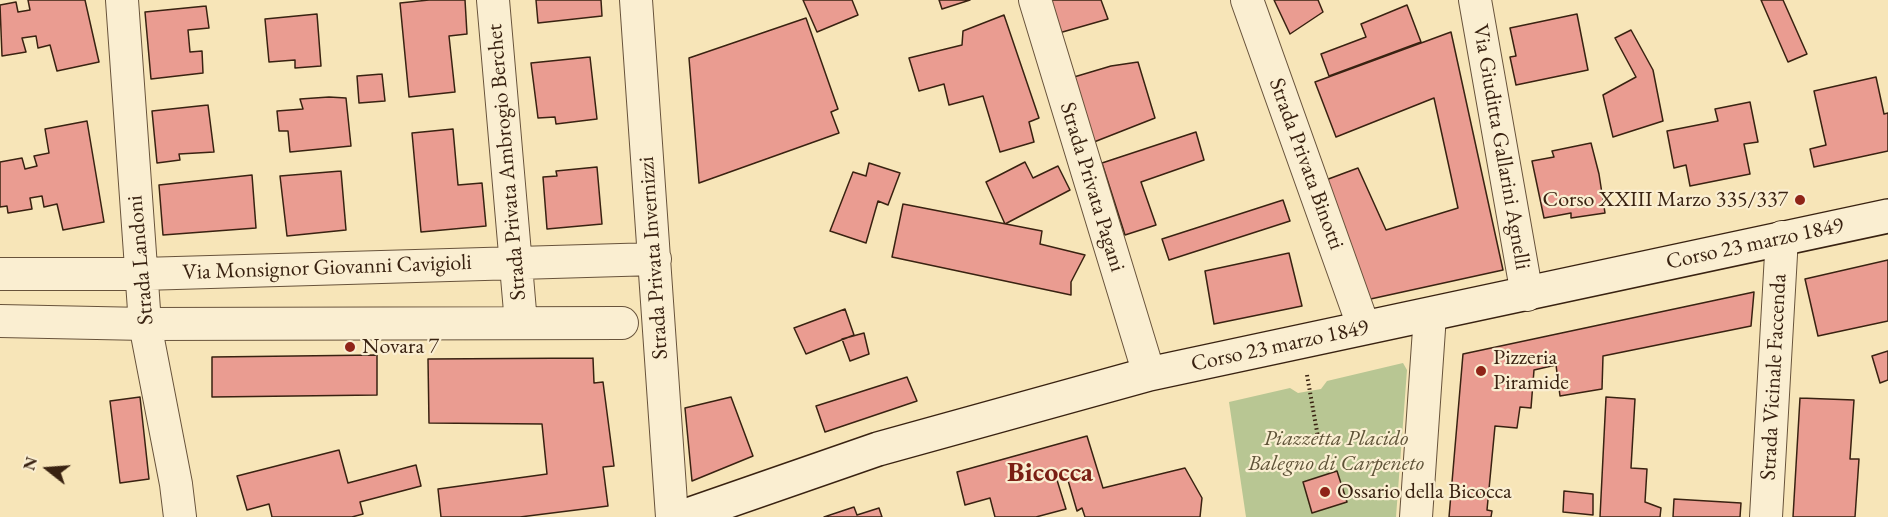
<!DOCTYPE html>
<style>
body{margin:0}
#map{position:relative;width:1888px;height:517px;overflow:hidden;background:#f7e5b8;font-family:"EB Garamond",serif}
canvas{display:block}
.north{position:absolute;left:18px;top:439px;width:60px;height:60px;-webkit-text-stroke:4px #faeed1;paint-order:stroke;rotate:287deg;font-size:16px;font-weight:700;line-height:24px;text-align:center;color:#392211}
.north::after{content:'';display:block;margin:auto;width:21px;height:27px;background:#392211;clip-path:polygon(50% 0,100% 100%,50% 72%,0 100%)}
</style>
<div id="map">
<canvas width="1888" height="517"></canvas>
<div class="north">N</div>
</div>
<script>
const g = document.querySelector('canvas').getContext('2d');
g.lineJoin = 'round';
function fill(path, color) { g.fillStyle = color; g.fill(path, 'evenodd'); }
const toPath = rows => new Path2D(rows.map(r => 'M' + r).join(''));
function stroke(path, color, width, dash) { g.strokeStyle = color; g.lineWidth = width; g.lineCap = dash ? 'butt' : 'round'; g.setLineDash(dash || []); g.stroke(path); }
function write(font, color, halo, rows, align = 'center') {
  g.font = font + ' "EB Garamond",serif'; g.lineWidth = 4.5; g.setLineDash([]); g.textBaseline = 'middle'; g.strokeStyle = halo; g.fillStyle = color; for (const [text, x, y, turn = 0] of rows) {
    g.save(); g.translate(x, y); g.rotate((+turn || 0) * Math.PI / 180); g.textAlign = isNaN(turn) ? turn : align; if (halo) g.strokeText(text, 0, 0); g.fillText(text, 0, 0); g.restore();
  }
}
const green = toPath([
 [1403,363,1407,370,1396,517,1246,517,1229,402,1290,388,1298,393,1321,389,1327,381]
]);
const building = toPath([
 [28,0,85,0,99,62,57,71,50,45,38,48,36,36,22,38,26,52,2,56,0,5,16,2,18,12,30,10,28,0],
 [429,0,465,0,467,34,449,36,455,92,409,97,400,3,429,0],
 [536,0,601,0,602,16,538,23,536,0],
 [803,0,852,0,858,15,817,32,803,0],
 [939,0,970,0,942,9,939,0],
 [1048,0,1101,0,1108,19,1059,33,1048,0],
 [1274,0,1318,0,1323,12,1290,34,1274,0],
 [1761,0,1783,0,1807,54,1788,62,1761,0],
 [1407,5,1421,42,1329,76,1321,54,1366,37,1361,24,1407,5],
 [206,6,209,28,188,30,190,52,202,51,203,73,151,79,145,12,206,6],
 [317,14,321,66,295,68,295,60,269,62,265,19,317,14],
 [1577,14,1588,70,1516,85,1510,57,1516,56,1510,28,1577,14],
 [1004,15,1039,118,1029,122,1034,142,1000,152,983,96,949,105,944,84,919,91,909,58,962,45,963,31,1004,15],
 [806,18,838,109,831,112,839,133,699,183,689,58,806,18],
 [1631,30,1653,70,1663,121,1613,137,1603,95,1636,77,1615,38,1631,30],
 [1451,32,1503,270,1366,300,1323,181,1358,168,1386,230,1458,208,1434,98,1336,137,1315,82,1451,32],
 [590,57,597,119,556,124,555,117,538,118,531,63,590,57],
 [1138,62,1155,118,1094,142,1074,77,1111,66,1138,62],
 [382,74,385,101,359,103,357,76,382,74],
 [1876,77,1884,114,1888,113,1888,151,1814,167,1810,149,1826,145,1814,91,1876,77],
 [329,97,346,98,351,146,290,152,288,131,279,131,277,111,303,109,300,99,329,97],
 [1750,102,1758,142,1744,144,1750,174,1690,186,1686,165,1674,168,1667,131,1718,121,1715,109,1750,102],
 [208,105,214,152,179,154,180,160,157,163,152,111,208,105],
 [87,121,104,222,63,230,57,204,44,207,42,196,30,198,32,209,8,213,7,206,0,207,0,162,22,158,25,169,37,166,34,156,49,153,45,129,87,121],
 [453,129,458,185,482,183,486,226,421,232,412,133,453,129],
 [1196,132,1204,160,1141,182,1156,225,1125,235,1102,163,1196,132],
 [1591,143,1599,174,1605,213,1571,218,1571,213,1544,218,1532,161,1554,157,1552,151,1591,143],
 [1025,162,1033,178,1058,166,1070,190,1005,224,986,182,1025,162],
 [869,163,900,173,888,205,878,201,866,243,830,231,853,172,866,176,869,163],
 [597,167,602,224,547,229,543,177,557,176,556,171,597,167],
 [341,171,346,230,287,236,280,176,341,171],
 [252,175,256,228,163,235,159,185,252,175],
 [1283,200,1290,221,1169,260,1162,239,1283,200],
 [903,204,1042,231,1040,244,1085,255,1071,282,1071,295,892,257,903,204],
 [1289,253,1302,306,1214,324,1205,271,1289,253],
 [1888,260,1888,321,1818,336,1805,279,1888,260],
 [1754,292,1751,326,1603,356,1602,389,1560,396,1556,365,1534,370,1531,408,1520,407,1517,428,1495,426,1487,510,1492,511,1491,517,1449,517,1463,354,1754,292],
 [845,309,854,335,806,354,794,328,845,309],
 [864,333,869,354,850,361,842,339,864,333],
 [1888,351,1888,380,1880,383,1872,356,1888,351],
 [377,355,377,395,212,397,212,357,377,355],
 [593,358,594,383,603,382,614,466,603,467,608,506,520,517,441,517,438,489,547,474,542,424,429,423,428,359,593,358],
 [907,377,917,401,825,432,816,406,907,377],
 [140,397,149,479,120,483,110,401,140,397],
 [731,397,753,456,692,481,685,408,731,397],
 [1606,397,1635,399,1631,468,1647,469,1645,502,1661,508,1660,517,1600,517,1606,397],
 [1800,398,1854,400,1850,459,1859,459,1855,517,1793,517,1800,398],
 [1087,436,1103,488,1185,468,1202,498,1200,517,1085,517,1082,508,1077,511,1067,477,1057,480,1066,509,1036,517,995,517,990,498,965,505,957,472,1087,436],
 [339,450,348,483,416,465,421,486,360,502,363,514,352,517,272,517,269,504,247,510,237,476,339,450],
 [1337,471,1347,502,1312,513,1303,482,1337,471],
 [1564,491,1593,494,1593,515,1563,512,1564,491],
 [1674,499,1741,503,1740,517,1673,517,1674,499],
 [854,507,857,515,879,508,882,517,824,517,854,507]
]);
const path = toPath([
 [1307,375,1319,443]
]);
const street = toPath([
 [122,0,145,324,176,484,180,517],
 [493,0,521,323],
 [636,0,672,517],
 [1035,0,1149,374],
 [1247,0,1364,328],
 [1475,0,1527,295],
 [0,274,142,274,655,259],
 [0,321,145,324,622,323],
 [1416,517,1430,315],
 [1766,517,1782,237]
]);
const secondary = toPath([
 [682,517,878,449,1149,374,1888,216]
]);
const markers = [
 [1800,200,6,"#8f2418"],
 [350,347,6,"#8f2418"],
 [1481,371,6,"#8f2418"],
 [1325,492,6,"#8f2418"]
];
const streetNames = [
 ["Via Giuditta Gallarini Agnelli",1501,147,80],
 ["Strada Privata Ambrogio Berchet",507,162,-95],
 ["Strada Privata Binotti",1306,164,70],
 ["Strada Privata Pagani",1092,187,73],
 ["Corso 23 marzo 1849",1755,244,-12],
 ["Strada Privata Invernizzi",654,258,-94],
 ["Strada Landoni",141,260,-95],
 ["Via Monsignor Giovanni Cavigioli",327,268,-2],
 ["Corso 23 marzo 1849",1280,346,-12],
 ["Strada Vicinale Faccenda",1774,377,-87]
];
const poiNames = [
 ["Corso XXIII Marzo 335/337",1788,200,"right"],
 ["Novara 7",362,347],
 ["Pizzeria",1493,358],
 ["Piramide",1493,383],
 ["Ossario della Bicocca",1337,492]
];
const parkNames = [
 ["Piazzetta Placido",1336,439],
 ["Balegno di Carpeneto",1336,464]
];
const districtNames = [
 ["Bicocca",1050,473]
];
fill(green, '#b8c693');
fill(building, '#ea9c91');
stroke(building, '#392211', 1.5);
stroke(street, '#68533b', 34);
stroke(secondary, '#392211', 36);
stroke(path, '#392211', 4, [1.5, 3]);
stroke(street, '#faeed1', 32);
stroke(secondary, '#faeed1', 33);
for (const [x, y, r, color] of markers) { const dot = new Path2D(); dot.arc(x, y, r, 0, 2 * Math.PI); g.fillStyle = color; g.fill(dot); stroke(dot, '#faeed1', 2); }
write('22px', '#392211', '#faeed1', streetNames);
write('22px', '#392211', '#faeed1', poiNames, 'left');
write('italic 22px', '#5f5338', '#faeed1', parkNames);
write('bold 28px', '#7a1f14', '#faeed1', districtNames);
</script>
